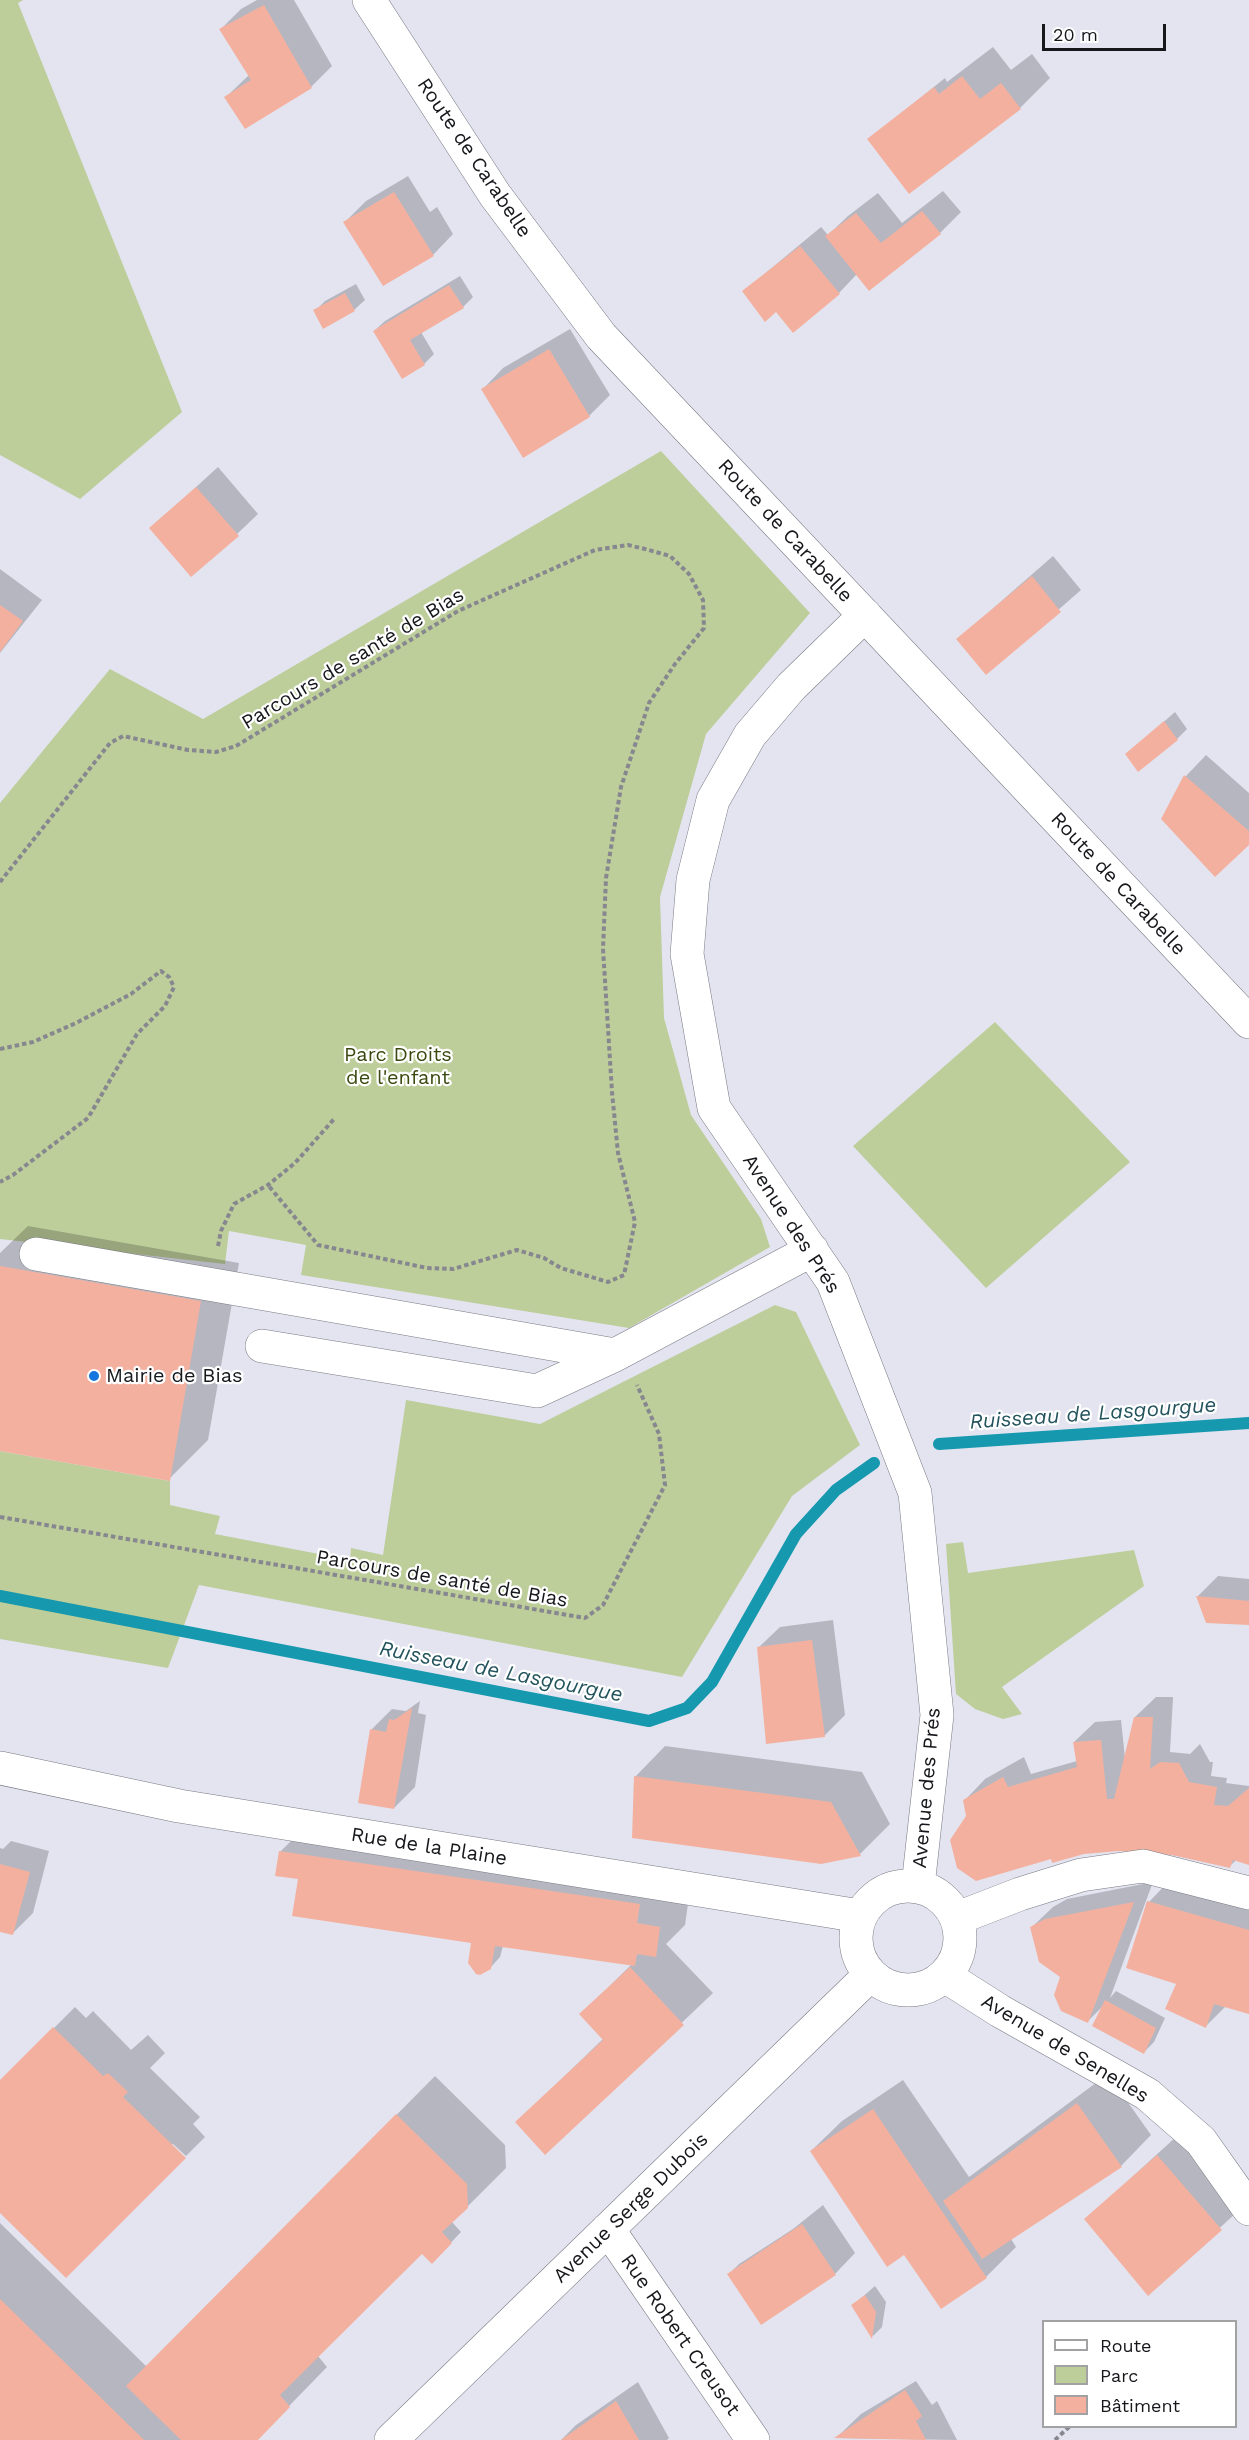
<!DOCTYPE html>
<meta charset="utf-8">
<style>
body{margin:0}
#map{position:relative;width:1249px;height:2440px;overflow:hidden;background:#e3e4f0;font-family:"Work Sans",sans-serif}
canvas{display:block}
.legend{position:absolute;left:1042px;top:2320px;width:195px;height:108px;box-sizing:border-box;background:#fff;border:2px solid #a2a2a4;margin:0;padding:8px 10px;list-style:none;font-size:18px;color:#16171b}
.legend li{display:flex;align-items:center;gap:12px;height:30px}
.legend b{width:30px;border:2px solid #a2a2a4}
.scale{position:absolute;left:1042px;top:24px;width:124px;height:27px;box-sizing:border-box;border:3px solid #16171b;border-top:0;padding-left:8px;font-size:18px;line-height:21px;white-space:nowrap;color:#16171b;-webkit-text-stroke:4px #fff;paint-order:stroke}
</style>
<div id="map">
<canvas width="1249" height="2440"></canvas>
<ul class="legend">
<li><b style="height:8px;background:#fff"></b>Route</li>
<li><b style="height:16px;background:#bdce9b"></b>Parc</li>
<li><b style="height:16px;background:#f4b09e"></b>Bâtiment</li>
</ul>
<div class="scale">20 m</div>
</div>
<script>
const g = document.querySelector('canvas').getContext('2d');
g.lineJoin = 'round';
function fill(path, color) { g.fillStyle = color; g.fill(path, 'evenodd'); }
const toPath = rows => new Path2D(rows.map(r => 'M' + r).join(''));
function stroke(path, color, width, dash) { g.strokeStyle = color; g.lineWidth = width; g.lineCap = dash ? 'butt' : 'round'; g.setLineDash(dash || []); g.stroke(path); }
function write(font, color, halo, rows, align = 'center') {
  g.font = font + ' "Work Sans",sans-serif'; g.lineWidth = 4.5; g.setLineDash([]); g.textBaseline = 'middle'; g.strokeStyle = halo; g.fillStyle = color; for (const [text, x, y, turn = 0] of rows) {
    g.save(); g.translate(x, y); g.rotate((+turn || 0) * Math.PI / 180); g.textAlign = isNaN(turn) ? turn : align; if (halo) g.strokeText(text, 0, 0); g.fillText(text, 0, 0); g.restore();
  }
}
const green = toPath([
 [0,0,23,0,18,3,182,412,80,499,0,455],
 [661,451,810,613,706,734,660,897,664,1018,691,1115,761,1219,770,1247,629,1328,301,1275,306,1245,229,1231,225,1264,0,1239,0,803,110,669,203,719],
 [995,1022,1130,1162,986,1288,853,1146],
 [775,1305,796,1312,860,1445,792,1496,682,1677,199,1585,168,1668,0,1639,0,1451,170,1481,170,1505,220,1516,215,1534,350,1560,351,1548,383,1555,406,1400,540,1424],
 [963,1542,968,1573,1134,1550,1144,1586,1002,1687,1022,1714,1003,1719,975,1709,956,1694,946,1544]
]);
const shadow = toPath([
 [257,0,294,0,332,66,311,87,226,97,249,75,221,29,241,9],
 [993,47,1011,70,1032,54,1050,78,1020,108,869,139,945,78,947,82],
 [408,176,430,212,437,207,453,234,433,255,345,222,366,201],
 [943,191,961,212,940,233,857,274,839,293,777,310,744,291,821,227,828,235,848,216,878,193,902,223],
 [460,276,473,297,463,307,421,332,434,354,424,364,374,331,385,321],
 [356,284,365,300,354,310,324,327,315,311,325,301],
 [570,329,610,395,589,416,523,456,483,389,503,368],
 [218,467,258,514,237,534,151,528],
 [1053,556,1081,590,986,673,958,639],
 [0,569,42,600,0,653],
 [1175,712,1187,729,1177,739,1127,754],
 [1206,755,1249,793,1249,843,1163,818,1186,776],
 [28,1226,239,1263,208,1440,169,1479,0,1449,0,1253],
 [1218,1576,1249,1579,1249,1624,1207,1621,1198,1596],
 [833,1620,845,1715,824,1736,759,1647,780,1627],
 [1156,1697,1173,1697,1170,1752,1190,1754,1200,1744,1210,1762,1213,1762,1211,1776,1227,1778,1226,1783,1249,1786,1249,1863,1237,1859,1230,1866,1151,1851,1119,1849,1052,1855,968,1816,965,1800,985,1779,1024,1757,1031,1774,1077,1761,1074,1742,1095,1722,1121,1720,1125,1758,1135,1717],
 [420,1701,418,1713,426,1715,415,1787,394,1808,372,1729,392,1709,406,1711],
 [665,1746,862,1772,890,1824,860,1854,635,1777],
 [311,1821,689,1897,685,1925,666,1944,713,1993,545,2153,517,2122,604,2038,581,2014,632,1964,503,1946,500,1957,490,1968,472,1941,299,1877,280,1852],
 [11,1841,49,1851,33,1913,12,1934,0,1930,0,1848,3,1849],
 [1169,1881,1249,1903,1249,2012,1226,2006,1206,2026,1178,1983,1149,1902],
 [1153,1882,1110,1998,1116,1991,1165,2018,1154,2042,1144,2052,1103,2006,1088,2021,1032,1927,1053,1907,1067,1899],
 [75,2007,86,2018,93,2011,131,2050,148,2035,165,2053,150,2068,200,2117,193,2124,205,2137,186,2156,173,2144,0,2211,0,2082],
 [1108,2074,1151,2135,1121,2166,1011,2239,1016,2247,986,2277,904,2252,811,2151,842,2121,903,2080,969,2177],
 [435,2076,505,2145,506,2168,452,2222,461,2232,442,2252,422,2252,318,2356,327,2367,256,2440,0,2440,0,2223,147,2367],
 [1188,2126,1249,2201,1149,2293,1086,2219],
 [823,2205,855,2253,835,2274,729,2274,739,2264,793,2229],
 [875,2286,886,2302,882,2327,873,2336,853,2305],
 [916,2381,932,2405,937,2401,957,2440,836,2438,861,2414],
 [638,2382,669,2438,667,2440,561,2440,576,2425]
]);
const stream = toPath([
 [939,1444,1249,1423],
 [0,1596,649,1721,687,1708,712,1682,796,1534,836,1490,874,1463]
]);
const building = toPath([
 [264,5,312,88,245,129,224,97,251,80,219,29],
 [962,76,980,99,1001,83,1021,109,909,194,867,139,934,87,939,94],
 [394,192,434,256,383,286,343,222],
 [922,211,941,234,869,291,825,236,856,213,881,243],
 [800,246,840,294,793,333,776,312,765,322,742,291],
 [449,285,464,308,410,340,425,365,402,379,373,331],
 [345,293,355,311,323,329,313,310],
 [549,349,590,417,523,458,481,389],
 [196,487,239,536,191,577,149,528],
 [1032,576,1061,612,986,675,956,639],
 [0,605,23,621,0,652],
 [1164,721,1178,740,1138,772,1125,754],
 [1184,775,1249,831,1249,845,1215,877,1161,819],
 [0,1266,201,1301,170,1481,0,1451],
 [1196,1596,1249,1601,1249,1625,1206,1623],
 [812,1640,825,1737,766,1744,757,1647],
 [412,1708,394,1809,358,1803,370,1729,386,1732,389,1719,394,1720],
 [1134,1717,1153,1717,1150,1769,1160,1762,1179,1763,1189,1782,1217,1787,1214,1805,1228,1806,1249,1788,1249,1865,1233,1860,1230,1868,1172,1855,1119,1851,1084,1854,1052,1863,1051,1859,976,1881,957,1868,950,1840,966,1816,963,1800,1003,1777,1008,1787,1077,1767,1073,1742,1101,1740,1107,1799,1114,1799],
 [634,1776,831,1802,861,1856,821,1864,632,1838],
 [279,1851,640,1904,637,1923,660,1927,656,1957,637,1954,635,1966,495,1946,491,1969,480,1975,476,1974,468,1963,471,1943,292,1916,298,1879,275,1876],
 [0,1864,30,1872,13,1935,0,1932],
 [1147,1901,1249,1930,1249,2014,1214,2004,1206,2028,1165,2009,1176,1984,1126,1968],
 [1134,1902,1088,2023,1061,2011,1054,1995,1060,1977,1039,1962,1030,1927,1045,1919],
 [630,1967,684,2025,545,2155,515,2122,603,2040,579,2014],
 [1105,2000,1156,2028,1144,2054,1092,2026],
 [53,2027,103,2076,108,2073,128,2092,123,2097,186,2158,66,2278,0,2213,0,2080],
 [1077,2103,1122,2167,982,2259,943,2201],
 [873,2109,987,2278,941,2309,904,2255,887,2267,810,2151],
 [396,2114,467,2184,468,2208,442,2232,452,2243,432,2264,422,2254,280,2395,290,2407,258,2440,181,2440,126,2386],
 [1157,2155,1222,2230,1148,2296,1084,2219],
 [802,2224,836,2275,761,2325,727,2274],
 [865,2295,876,2312,872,2339,851,2305],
 [0,2299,144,2440,0,2440],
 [905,2390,922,2416,916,2421,926,2440,834,2438],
 [616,2401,639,2440,561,2440]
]);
const path = toPath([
 [0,882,110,743,123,736,188,750,216,752,236,746,458,611,595,550,628,545,645,549,670,556,689,574,703,600,704,628,675,664,649,703,621,787,606,878,603,949,612,1092,618,1153,635,1222,624,1275,608,1282,561,1268,544,1258,517,1250,453,1269,427,1268,318,1245,268,1185],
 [0,1049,33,1042,76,1023,131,994,161,971,169,977,174,987,165,1006,137,1034,88,1118,13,1175,0,1182],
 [218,1246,221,1231,234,1204,268,1185,295,1163,335,1118],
 [0,1517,585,1618,603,1605,665,1485,659,1434,637,1385],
 [1055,2440,1070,2426]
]);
const minor = toPath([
 [369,0,495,195,601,336,1249,1022],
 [865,615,791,687,750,735,713,800,693,880,687,954,714,1108,833,1282,915,1493,937,1715,918,1886],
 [36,1254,615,1355,812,1250],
 [262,1346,537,1391,615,1355],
 [0,1768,179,1806,860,1916],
 '856 1938a52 52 0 1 1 104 0a52 52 0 1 1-104 0Z',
 [958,1918,1020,1894,1081,1875,1143,1866,1249,1893],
 [945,1976,1000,2011,1147,2094,1201,2141,1249,2209],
 [608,2229,753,2440],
 [391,2440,870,1975]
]);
const markers = [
 [94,1376,6,"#1477e0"]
];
const streetNames = [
 ["Route de Carabelle",474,158,56],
 ["Route de Carabelle",785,531,47],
 ["Parcours de santé de Bias",353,659,-31],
 ["Route de Carabelle",1118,884,47],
 ["Avenue des Prés",791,1224,57],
 ["Parcours de santé de Bias",442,1579,10],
 ["Avenue des Prés",927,1788,-85],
 ["Rue de la Plaine",429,1847,9],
 ["Avenue de Senelles",1065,2049,31],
 ["Avenue Serge Dubois",631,2208,-44],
 ["Rue Robert Creusot",680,2335,55]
];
const parkNames = [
 ["Parc Droits",398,1055],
 ["de l'enfant",398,1078]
];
const poiNames = [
 ["Mairie de Bias",106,1376]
];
const waterNames = [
 ["Ruisseau de Lasgourgue",1093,1414,-4],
 ["Ruisseau de Lasgourgue",501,1672,11]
];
fill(green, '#bdce9b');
fill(shadow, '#0003');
stroke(stream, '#1698ae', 12);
fill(building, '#f4b09e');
stroke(minor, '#797a84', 34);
stroke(path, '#86878f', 4, [4.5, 3]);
stroke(minor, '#fff', 33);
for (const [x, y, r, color] of markers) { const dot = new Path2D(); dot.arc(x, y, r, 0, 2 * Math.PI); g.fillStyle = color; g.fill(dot); stroke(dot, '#fff', 2); }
write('20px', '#16171b', '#fff', streetNames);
write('20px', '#3a490f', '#fff', parkNames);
write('20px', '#16171b', '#fff', poiNames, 'left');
write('italic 21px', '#23545d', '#fff', waterNames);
</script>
